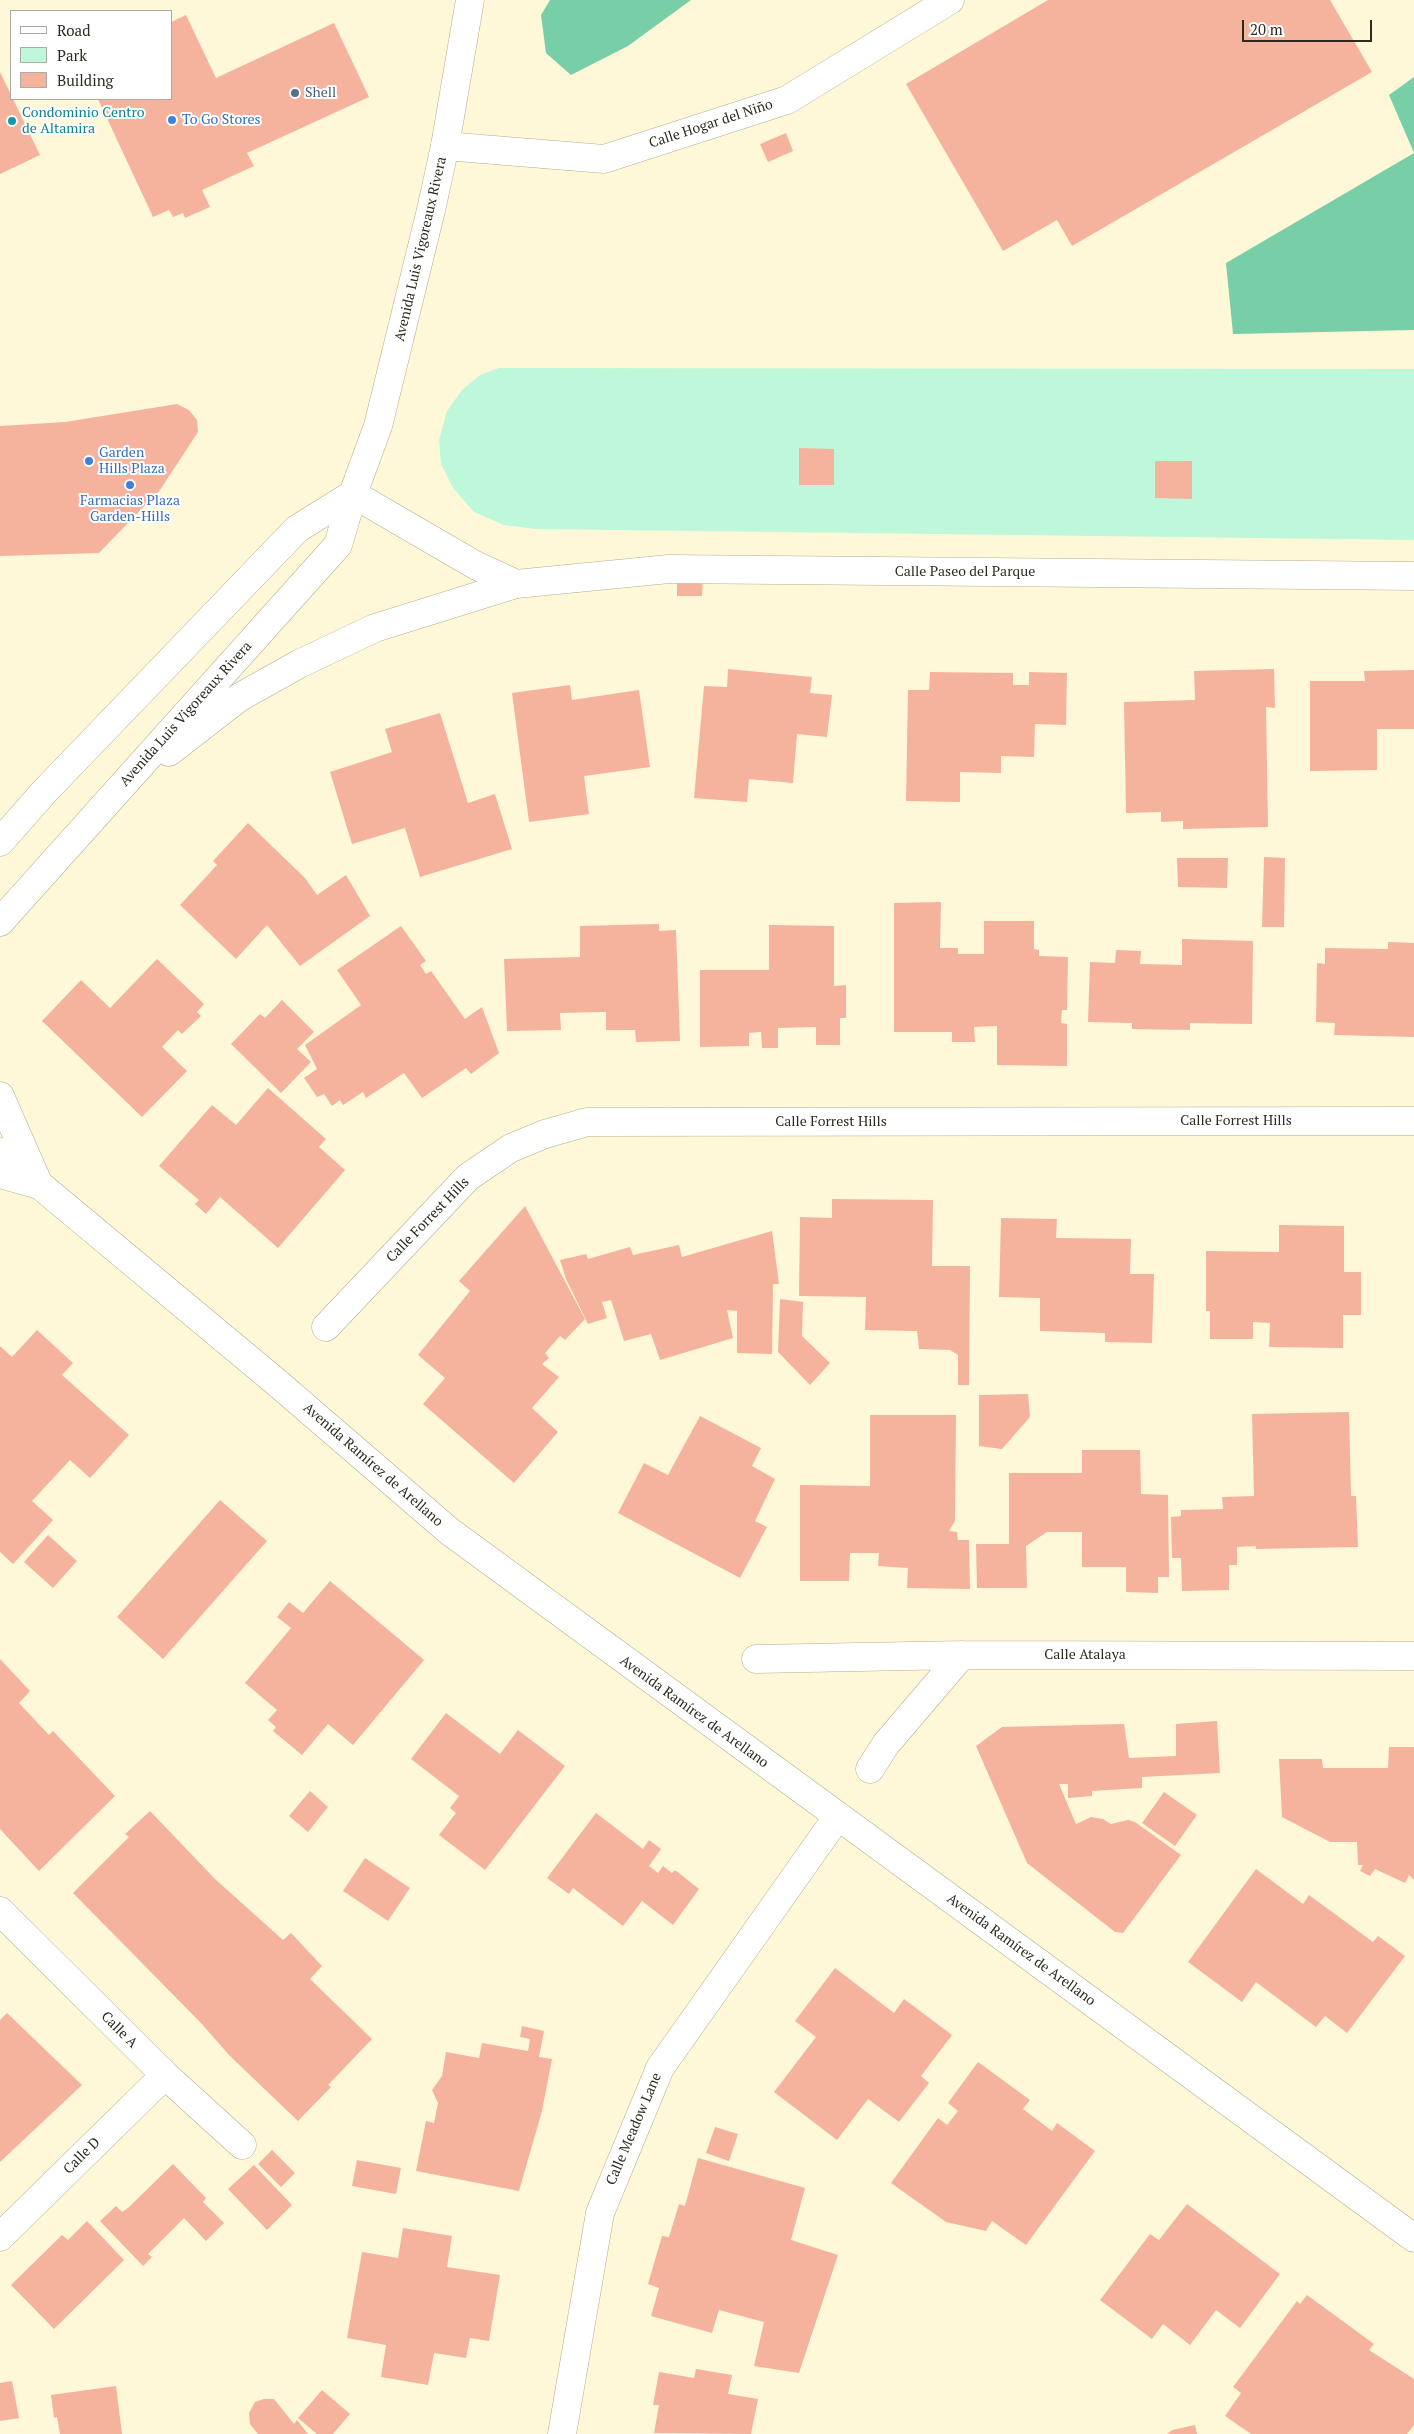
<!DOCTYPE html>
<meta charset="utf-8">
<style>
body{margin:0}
#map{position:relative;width:1414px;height:2434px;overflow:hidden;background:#fff8d8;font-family:"PT Serif",serif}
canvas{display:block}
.legend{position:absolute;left:10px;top:10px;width:162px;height:90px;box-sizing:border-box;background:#fff;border:1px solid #abaaa5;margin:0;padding:6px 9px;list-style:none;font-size:15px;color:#2d2b1f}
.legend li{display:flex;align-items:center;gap:10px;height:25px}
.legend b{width:25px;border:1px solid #abaaa5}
.scale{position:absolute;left:1242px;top:20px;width:130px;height:22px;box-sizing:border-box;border:2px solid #2d2b1f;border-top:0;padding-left:6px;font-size:15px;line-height:18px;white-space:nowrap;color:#2d2b1f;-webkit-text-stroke:4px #fff;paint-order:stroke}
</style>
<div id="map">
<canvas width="1414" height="2434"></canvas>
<ul class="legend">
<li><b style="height:6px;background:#fff"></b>Road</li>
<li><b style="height:14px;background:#bff7db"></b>Park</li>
<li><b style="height:14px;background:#f5b39e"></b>Building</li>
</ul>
<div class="scale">20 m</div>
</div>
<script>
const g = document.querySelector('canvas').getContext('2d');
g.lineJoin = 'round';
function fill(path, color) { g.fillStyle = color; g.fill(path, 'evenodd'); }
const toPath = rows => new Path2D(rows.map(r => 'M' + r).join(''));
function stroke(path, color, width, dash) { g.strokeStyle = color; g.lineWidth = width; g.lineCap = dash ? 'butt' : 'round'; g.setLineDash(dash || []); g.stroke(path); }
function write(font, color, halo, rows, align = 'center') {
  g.font = font + ' "PT Serif",serif'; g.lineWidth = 4; g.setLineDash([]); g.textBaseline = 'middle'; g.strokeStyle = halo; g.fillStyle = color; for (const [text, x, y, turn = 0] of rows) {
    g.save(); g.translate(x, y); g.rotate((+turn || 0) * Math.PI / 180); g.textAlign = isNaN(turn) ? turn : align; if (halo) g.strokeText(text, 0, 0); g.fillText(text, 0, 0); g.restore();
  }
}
const green = toPath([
 [499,368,1414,369,1414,540,535,529,504,525,474,512,453,488,441,464,439,440,447,411,462,390,480,375]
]);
const forest = toPath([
 [550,0,691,0,628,46,571,75,546,53,541,15],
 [1414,77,1414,330,1233,334,1226,263,1414,153,1389,95]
]);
const building = toPath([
 [1048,0,1330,0,1372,72,1072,246,1057,220,1003,251,906,84],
 [186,15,216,78,334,23,369,97,247,153,254,166,202,190,210,207,185,218,183,213,173,217,169,210,153,217,98,99,171,99,171,22],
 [0,72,40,155,0,174],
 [786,133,793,151,768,162,760,144],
 [177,404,189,410,197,420,198,432,160,490,99,553,0,556,0,426,65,422],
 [799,448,834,449,834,485,799,485],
 [1155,461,1192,461,1192,499,1155,498],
 [677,578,703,578,702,596,677,596],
 [728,669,812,677,810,693,832,695,827,737,797,734,793,783,749,779,747,802,694,798,704,686,727,687],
 [1274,669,1275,708,1266,707,1268,827,1183,829,1183,821,1161,822,1161,812,1126,813,1124,702,1195,700,1194,671],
 [1414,670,1414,729,1377,729,1377,770,1310,771,1310,681,1365,681,1364,671],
 [930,672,1013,673,1013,685,1029,685,1029,672,1067,673,1066,725,1035,724,1034,757,1001,756,1001,773,960,772,960,802,906,801,908,690,929,690],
 [570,685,572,700,639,690,650,767,584,776,589,814,529,822,512,693],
 [440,713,468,803,495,794,512,849,420,877,405,828,352,844,330,772,392,752,385,729],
 [248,823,305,878,317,895,346,875,370,916,300,966,267,925,236,959,180,905,217,865,213,861],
 [1264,857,1285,858,1284,927,1262,927],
 [1177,858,1228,858,1227,888,1178,887],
 [941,902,940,948,958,948,958,954,984,954,984,921,1034,921,1034,949,1039,950,1039,956,1068,957,1067,1010,1062,1010,1061,1023,1067,1024,1067,1066,997,1065,997,1026,974,1027,975,1042,952,1042,952,1032,894,1032,894,903],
 [659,924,659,931,676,930,680,1041,636,1042,635,1030,606,1030,606,1012,560,1013,561,1030,507,1031,504,959,580,957,580,926],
 [769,925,834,926,834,986,846,985,846,1018,840,1018,840,1045,816,1045,816,1027,778,1028,778,1048,762,1048,761,1032,749,1033,749,1046,700,1047,700,970,769,970],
 [401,926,426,961,420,965,426,974,431,971,465,1019,482,1007,499,1053,471,1074,466,1068,422,1098,404,1073,366,1098,363,1092,343,1105,340,1100,332,1106,324,1094,317,1097,304,1078,317,1069,305,1045,361,1005,337,970],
 [1182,939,1253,941,1252,1024,1190,1023,1190,1030,1132,1029,1132,1023,1088,1022,1090,962,1115,963,1116,950,1141,951,1140,964,1182,965],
 [1388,942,1414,943,1414,1037,1334,1035,1335,1023,1316,1022,1317,963,1325,964,1325,948,1388,949],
 [157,959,204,1004,197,1012,201,1016,182,1034,178,1030,162,1047,187,1071,142,1117,42,1021,81,980,110,1008],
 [282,1000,314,1032,297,1049,311,1062,281,1093,231,1044,260,1014,265,1018],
 [268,1088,326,1139,319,1147,345,1170,278,1248,220,1197,206,1214,195,1204,199,1200,159,1166,212,1105,236,1125],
 [832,1199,933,1200,932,1266,970,1266,969,1385,958,1385,958,1355,950,1350,919,1349,917,1331,865,1330,866,1297,799,1296,800,1217,832,1218],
 [525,1206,585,1319,565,1340,560,1336,545,1353,549,1358,542,1364,559,1377,532,1408,558,1432,514,1483,423,1404,445,1378,418,1355,470,1291,459,1281],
 [1001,1218,1057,1219,1056,1238,1131,1239,1130,1274,1154,1274,1152,1343,1105,1342,1105,1333,1040,1331,1040,1298,999,1297],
 [1279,1225,1344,1226,1344,1272,1361,1272,1361,1315,1343,1315,1343,1348,1269,1347,1270,1323,1253,1322,1253,1339,1210,1339,1210,1311,1206,1311,1206,1251,1279,1252],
 [772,1231,779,1284,773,1284,772,1354,737,1353,737,1311,727,1310,733,1338,660,1360,651,1334,624,1341,611,1300,602,1302,607,1318,588,1324,566,1279,560,1260,586,1254,588,1259,630,1247,633,1255,679,1245,682,1257],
 [780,1299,803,1302,802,1336,830,1363,810,1385,778,1352],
 [37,1330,73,1363,62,1375,129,1435,90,1478,70,1460,32,1501,53,1520,13,1564,0,1552,0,1346,12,1357],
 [1028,1394,1030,1417,1002,1449,979,1446,979,1395],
 [1349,1412,1351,1496,1356,1496,1358,1547,1256,1549,1256,1546,1237,1547,1237,1565,1229,1565,1229,1590,1182,1591,1181,1558,1172,1558,1171,1517,1181,1516,1181,1510,1223,1509,1222,1497,1254,1496,1252,1414],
 [870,1415,956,1415,955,1521,949,1531,957,1532,958,1540,969,1540,970,1589,907,1588,908,1568,878,1566,879,1553,850,1553,849,1581,800,1581,800,1485,870,1486],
 [700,1416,761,1448,752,1466,775,1479,755,1521,767,1527,740,1578,618,1513,644,1463,668,1475],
 [1082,1450,1140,1450,1141,1494,1168,1495,1169,1577,1158,1577,1158,1593,1126,1592,1126,1567,1082,1567,1082,1532,1047,1532,1026,1546,1027,1588,977,1588,976,1544,1009,1544,1009,1473,1082,1473],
 [220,1500,267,1541,163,1659,117,1617],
 [48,1535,77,1561,53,1588,24,1562],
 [330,1581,424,1660,353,1745,328,1724,302,1755,273,1731,276,1727,268,1720,277,1710,245,1683,291,1628,277,1617,289,1602,303,1613],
 [0,1659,30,1691,19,1703,49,1735,53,1731,115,1796,39,1871,0,1829],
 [446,1713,500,1754,518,1730,565,1766,485,1870,439,1835,456,1813,450,1808,459,1796,411,1759],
 [1217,1721,1220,1773,1142,1777,1142,1788,1092,1791,1092,1796,1068,1798,1068,1784,1059,1784,1076,1824,1091,1817,1103,1819,1111,1824,1128,1820,1135,1822,1181,1855,1123,1933,1115,1932,1027,1863,976,1746,1002,1727,1124,1724,1129,1758,1176,1756,1176,1724],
 [1389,1747,1414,1747,1414,1880,1409,1875,1405,1883,1375,1869,1370,1876,1360,1871,1363,1865,1358,1865,1357,1842,1330,1842,1282,1817,1279,1759,1322,1759,1323,1768,1388,1768],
 [310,1791,328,1807,308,1832,289,1816],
 [1164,1792,1197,1815,1175,1846,1142,1823],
 [150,1811,215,1879,283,1940,291,1933,322,1966,310,1979,372,2039,328,2085,331,2087,298,2121,230,2056,200,2022,73,1893,129,1837,125,1834],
 [596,1813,643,1849,649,1840,661,1849,649,1866,658,1873,663,1866,672,1873,675,1870,699,1889,673,1925,642,1901,623,1926,573,1888,569,1894,547,1878],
 [365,1858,410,1888,388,1921,343,1891],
 [1256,1869,1303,1904,1309,1895,1373,1942,1378,1936,1405,1956,1347,2033,1325,2016,1316,2027,1256,1982,1242,2002,1188,1962],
 [835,1968,894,2013,904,1999,952,2035,921,2076,929,2083,899,2122,868,2099,837,2140,774,2092,816,2037,795,2021],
 [7,2013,82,2085,0,2162,0,2020],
 [522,2026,544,2031,539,2057,552,2059,542,2111,519,2191,416,2171,426,2121,434,2123,438,2103,432,2090,442,2076,446,2052,479,2058,482,2043,528,2051,530,2039,520,2037],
 [978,2062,1030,2100,1023,2109,1052,2131,1057,2123,1095,2151,1026,2245,992,2221,986,2231,946,2222,891,2183,938,2118,947,2125,958,2111,948,2103],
 [715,2127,738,2134,729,2161,706,2153],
 [272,2150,295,2173,281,2187,258,2164],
 [698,2158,805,2188,791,2240,838,2255,799,2373,754,2366,764,2322,719,2310,712,2333,651,2316,659,2288,648,2284,662,2236,669,2237,679,2204,685,2206],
 [357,2160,401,2168,396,2194,352,2186],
 [173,2164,206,2198,203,2202,224,2223,206,2241,184,2218,148,2254,152,2257,143,2266,100,2221,116,2206,122,2212,128,2208],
 [254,2165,292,2205,267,2230,228,2189],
 [1187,2204,1280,2274,1240,2328,1216,2310,1190,2345,1163,2324,1152,2339,1100,2300,1150,2234,1159,2240],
 [87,2221,124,2260,54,2329,11,2285,62,2235,68,2240],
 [403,2228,452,2236,447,2267,500,2275,489,2341,470,2338,466,2358,434,2353,428,2385,381,2377,386,2345,347,2338,362,2252,398,2258],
 [1307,2295,1374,2344,1369,2350,1414,2379,1414,2425,1407,2434,1251,2434,1225,2416,1241,2393,1233,2387,1297,2301,1300,2304],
 [696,2369,732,2375,728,2394,758,2399,751,2434,654,2433,659,2405,653,2405,659,2372,694,2378],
 [12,2381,19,2418,0,2421,0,2383],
 [116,2386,122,2434,60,2434,57,2417,54,2418,51,2395],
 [322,2390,350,2414,333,2434,317,2434,298,2418],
 [264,2399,274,2399,294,2424,297,2420,308,2434,258,2434,250,2424,249,2413,255,2402],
 [1195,2425,1197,2434,1167,2434,1172,2430]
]);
const minor = toPath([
 [445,146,604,159,787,100,950,0],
 [353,494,475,565,516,584,669,569,1414,576],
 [0,1152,275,1381,449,1531,1414,2238],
 [326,1327,468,1177,511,1148,545,1134,587,1122,1414,1121],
 [756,1659,962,1655,1414,1656],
 [870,1769,886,1744,962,1655],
 [0,1911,165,2075,242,2145],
 [0,2237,165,2075],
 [562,2434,600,2213,660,2068,838,1816]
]);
const major = toPath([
 [169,752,240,697,299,664,375,628,516,584],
 [0,842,45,791,297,529,353,494],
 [0,922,338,545,353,494,378,426,431,210,445,146,470,0],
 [0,1096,39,1185],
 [0,1174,39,1185]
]);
const markers = [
 [295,93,5,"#5c6f8a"],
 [172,120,5,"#3f7fe0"],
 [12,121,5,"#0f9aa8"],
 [89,461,5,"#3f7fe0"],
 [130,485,5,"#3f7fe0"]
];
const serviceNames = [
 ["Shell",305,93]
];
const cultureNames = [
 ["Condominio Centro",22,113],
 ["de Altamira",22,129]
];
const shopNames = [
 ["To Go Stores",182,120],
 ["Garden",99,453],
 ["Hills Plaza",99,469],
 ["Farmacias Plaza",130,501,"center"],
 ["Garden-Hills",130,517,"center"]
];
const streetNames = [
 ["Calle Hogar del Niño",711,124,-18],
 ["Avenida Luis Vigoreaux Rivera",421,249,-77],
 ["Calle Paseo del Parque",965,572],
 ["Avenida Luis Vigoreaux Rivera",186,714,-48],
 ["Calle Forrest Hills",1236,1121],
 ["Calle Forrest Hills",831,1122],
 ["Calle Forrest Hills",428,1220,-46],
 ["Avenida Ramírez de Arellano",373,1465,41],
 ["Calle Atalaya",1085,1655],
 ["Avenida Ramírez de Arellano",694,1712,36],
 ["Avenida Ramírez de Arellano",1021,1950,36],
 ["Calle A",119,2030,45],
 ["Calle Meadow Lane",634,2129,-67],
 ["Calle D",82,2156,-45]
];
fill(green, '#bff7db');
fill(forest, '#78cfa7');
fill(building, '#f5b39e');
stroke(minor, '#b4ad8f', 29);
stroke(major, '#b4ad8f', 29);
stroke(minor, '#fff', 28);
stroke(major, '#fff', 28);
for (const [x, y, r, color] of markers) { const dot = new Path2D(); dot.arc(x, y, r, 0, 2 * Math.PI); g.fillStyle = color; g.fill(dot); stroke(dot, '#fff', 2); }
write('14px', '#4e5e75', '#fff', serviceNames, 'left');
write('14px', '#0d838f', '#fff', cultureNames, 'left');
write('14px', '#366cbe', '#fff', shopNames, 'left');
write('14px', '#2d2b1f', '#fff', streetNames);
</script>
